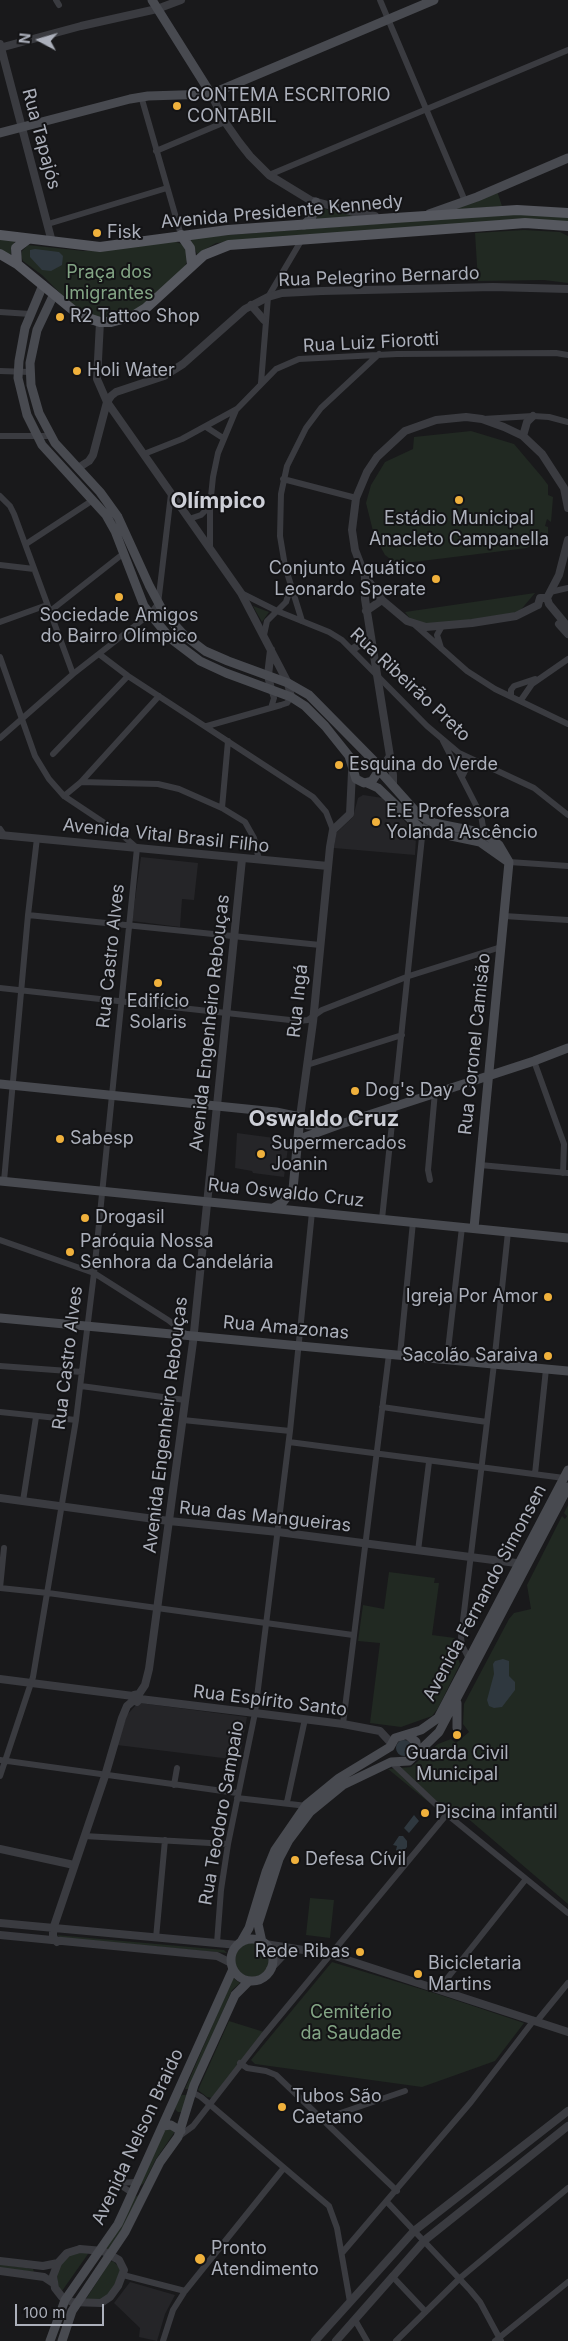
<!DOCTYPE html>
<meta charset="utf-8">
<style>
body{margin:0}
#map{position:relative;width:568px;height:2341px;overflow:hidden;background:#19191b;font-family:Inter,sans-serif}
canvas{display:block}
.north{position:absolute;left:15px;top:15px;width:50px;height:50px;-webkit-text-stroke:4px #141416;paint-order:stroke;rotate:276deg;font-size:14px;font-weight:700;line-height:20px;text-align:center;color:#acb0bb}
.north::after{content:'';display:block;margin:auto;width:18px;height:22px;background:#acb0bb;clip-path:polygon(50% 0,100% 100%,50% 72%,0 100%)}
.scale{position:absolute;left:15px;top:2304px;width:89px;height:22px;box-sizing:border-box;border:2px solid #acb0bb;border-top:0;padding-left:6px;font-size:15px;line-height:18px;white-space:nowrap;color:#acb0bb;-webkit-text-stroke:4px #141416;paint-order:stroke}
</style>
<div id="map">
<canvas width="568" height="2341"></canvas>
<div class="north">N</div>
<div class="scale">100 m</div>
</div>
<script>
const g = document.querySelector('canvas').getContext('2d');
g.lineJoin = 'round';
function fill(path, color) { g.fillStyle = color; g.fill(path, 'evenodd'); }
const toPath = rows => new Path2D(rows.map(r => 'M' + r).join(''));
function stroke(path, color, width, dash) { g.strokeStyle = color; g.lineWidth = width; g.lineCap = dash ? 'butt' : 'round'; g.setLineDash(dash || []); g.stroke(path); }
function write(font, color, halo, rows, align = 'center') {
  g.font = font + ' Inter,sans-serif'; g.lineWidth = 4; g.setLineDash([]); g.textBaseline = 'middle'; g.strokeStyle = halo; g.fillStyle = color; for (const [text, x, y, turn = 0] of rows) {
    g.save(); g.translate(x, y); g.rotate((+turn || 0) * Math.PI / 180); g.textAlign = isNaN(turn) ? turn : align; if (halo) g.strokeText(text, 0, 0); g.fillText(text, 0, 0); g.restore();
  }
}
const built = toPath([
 [363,795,383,798,414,831,416,838,415,855,334,848,336,833,353,817,358,798],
 [141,857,198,863,194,900,182,899,180,927,132,921],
 [237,1133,289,1140,284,1177,253,1173,252,1171,235,1168],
 [140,1703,247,1717,239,1760,117,1745,127,1715,136,1705],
 [130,2282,175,2295,165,2314,157,2341,139,2337,140,2328,114,2303]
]);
const green = toPath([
 [496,188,502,206,446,210],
 [317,207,359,217,317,219],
 [529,212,568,217,568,224,522,221,216,243,197,254,190,238],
 [524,230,560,232,568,236,568,283,544,280,478,281,475,233],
 [0,238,17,240,13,244,10,257,0,249],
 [171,240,184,245,188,257,185,267,145,304,133,312,109,318,97,317,71,304,42,275,23,261,21,256,22,251,28,245,84,251],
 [471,431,514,444,542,477,548,485,548,495,553,497,551,522,547,519,545,526,548,527,548,534,541,532,535,543,527,548,397,564,385,555,374,535,366,503,371,485,385,462,413,449,414,437],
 [535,593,519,612,466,621,424,624,411,620,405,612],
 [253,606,269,612,262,622],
 [568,1505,568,1904,458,1810,449,1810,442,1813,388,1769,411,1767,438,1744,451,1739,456,1743,469,1732,463,1724,464,1704,509,1619,514,1613,531,1609,527,1585,562,1516,565,1519,567,1516,564,1513],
 [389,1572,435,1578,434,1583,439,1583,432,1635,455,1638,454,1645,460,1664,438,1708,432,1716,401,1727,370,1723,380,1643,358,1641,363,1605,384,1609],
 [310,1898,334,1900,330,1938,306,1935],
 [56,1935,224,1950,227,1953,62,1938],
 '235 1960a17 17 0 1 1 34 0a17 17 0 1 1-34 0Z',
 [332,1962,434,1993,524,2023,495,2061,422,2087,255,2064,251,2060],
 [233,1978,240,1983,232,1990,189,2089,185,2089],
 [229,2021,264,2032,212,2098,207,2097,198,2090],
 [182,2095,187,2095,182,2112,178,2112,175,2109,179,2097],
 [166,2127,176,2130,156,2159,144,2183,139,2187],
 [140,2194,125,2225,107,2251,105,2248,135,2197],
 [86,2252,88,2254,62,2291,59,2290,57,2276,59,2267,66,2257,75,2253],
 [113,2261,120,2268,120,2278,107,2298,99,2301,86,2299,110,2262],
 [0,2264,33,2269,34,2272,0,2268]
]);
const water = toPath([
 [35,249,59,252,63,256,62,265,51,271,42,270,30,257,30,250],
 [503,1659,509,1661,509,1676,515,1682,515,1690,502,1707,494,1708,489,1706,487,1700,494,1674,493,1664,495,1661],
 '396 1748a8 8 0 1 1 16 0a8 8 0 1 1-16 0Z',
 [414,1815,419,1821,409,1833,404,1828],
 [399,1836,403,1836,407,1841,407,1847,401,1854,396,1850,397,1846,393,1845]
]);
const minor = toPath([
 [56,0,59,5],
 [380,0,465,201],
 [141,96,181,235],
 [156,151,225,122],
 [269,175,568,50],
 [48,224,167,188],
 [0,312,30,314],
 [0,371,30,372],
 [261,383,268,297,301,241],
 [483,419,533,416,549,417,568,422],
 [206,427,223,438],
 [0,436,49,436],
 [144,454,182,439,237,409,276,369,299,359,397,354,556,353,568,355],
 [283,479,356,498],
 [0,496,10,506,14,514,73,674],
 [189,519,201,515,210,506],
 [26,544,93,500],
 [210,550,210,506,213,477,218,453,236,410],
 [0,565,34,569],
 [550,592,568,588],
 [241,593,277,611,329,632,342,640,427,726,459,753,534,788,568,815],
 [49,612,124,553],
 [302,621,285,566,280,536,281,494,287,466,306,428,321,408,379,354],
 [0,622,47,605],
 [415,625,467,671,495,689,568,724],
 [264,635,267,621,286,602,290,589],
 [441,648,437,635,442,626],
 [99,654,128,676,313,797,326,812,333,830],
 [0,657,35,756,49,779,64,796,121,834,137,848,94,1273,76,1420,33,1677,0,1776],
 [511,696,511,690,514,686,535,679],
 [521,700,532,684,568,659],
 [271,708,274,698,271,689],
 [207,726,281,705,287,703,291,697],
 [0,738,73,674,150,614,158,604,171,494],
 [443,741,481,815,484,833,480,842],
 [53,754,128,676],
 [462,777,467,767,475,761],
 [81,782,158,784,179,789,222,808,245,822,254,838,259,860],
 [64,796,81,782,159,696],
 [222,808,228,741],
 [0,829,4,835],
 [509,862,568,866],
 [28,915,320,945],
 [504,916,568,920],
 [0,988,299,1021,308,1020,322,1010,409,976,501,947],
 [534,1061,564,1144,563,1173],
 [307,1065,402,1035],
 [480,1165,568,1173],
 [430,1180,428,1170,435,1092],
 [4,1181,28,915,37,838],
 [382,1219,422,837,427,821],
 [0,1240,94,1273,168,1320,187,1335],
 [400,1355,413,1222],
 [447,1359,462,1227],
 [0,1366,82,1372],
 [81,1386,185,1400],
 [382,1407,487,1422],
 [0,1412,76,1420],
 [183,1420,290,1431],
 [289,1442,564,1478],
 [535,1474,546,1369],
 [23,1501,36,1417],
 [418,1551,429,1462],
 [0,1588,48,1593,353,1635],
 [0,1588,4,1548],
 [469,1659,462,1645,461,1637,494,1364,508,1232],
 [343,1724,389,1354],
 [0,1760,237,1793],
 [391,1762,444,1812,568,1913],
 [174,1785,177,1768],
 [237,1798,307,1806],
 [287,1802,305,1719],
 [84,1836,228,1844],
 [156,1938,165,1840],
 [217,1943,221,1890,228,1844,255,1713,290,1431,312,1212],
 [438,1990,526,1879],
 [537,2021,568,1983],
 [240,2063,247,2068,266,2071,276,2075,397,2191],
 [192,2092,201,2097,329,2206,337,2228,350,2302],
 [323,2119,405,2091],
 [178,2137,193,2126,263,2036,447,1814],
 [117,2183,136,2182],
 [117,2183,132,2193],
 [387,2202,470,2290,480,2302,501,2341],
 [342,2253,471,2102,534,2020],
 [123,2275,185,2291],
 [392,2276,425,2311],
 [355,2320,367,2341],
 [163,2341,173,2310,185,2291,283,2169],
 [396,2341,460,2278,568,2188],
 [495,2341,568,2282]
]);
const tertiary = toPath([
 [0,44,52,242],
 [0,48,81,26,157,9,181,0],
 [211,94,225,122,239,142,250,156,269,175,310,200,360,214,375,216],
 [251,305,264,320],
 [100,322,97,379,107,402,241,593,288,683,291,697],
 [523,436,527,422,533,416],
 [78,468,89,461,93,455,107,402,111,396,116,392,164,376,183,364,245,309,268,297,282,293,322,291,493,287,568,289],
 [365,576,365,599,393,775,393,785],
 [547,598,559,575,568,540],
 [538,605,516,616,472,623,426,627,407,621,382,600,365,576,355,550,352,530,356,498,367,472,377,457,405,431,436,420,466,417,482,419,504,427,523,436,542,454,564,488,568,508],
 [538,605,540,598,547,598,549,604,568,627],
 [366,611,382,600],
 [559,624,568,634],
 [353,649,371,637],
 [271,650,268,675,271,689],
 [375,762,384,765,390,756],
 [0,835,328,866],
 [300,1117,313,1022,330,847,333,830,350,814,352,772],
 [0,1498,169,1521,278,1532,524,1564],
 [0,1679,133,1696],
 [134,1700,134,1695,139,1694,145,1685,149,1669,193,1342,242,859],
 [134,1700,137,1702,140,1699,255,1713,343,1724,380,1731,391,1743],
 [0,1849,74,1865],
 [0,1923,238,1945],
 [0,1935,217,1956,231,1963],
 [57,1942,53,1937,53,1929,105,1776,122,1718,127,1706,134,1700],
 [265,1944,329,1954,568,2032],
 [270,1969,284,1954,295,1950],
 [80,2249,103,2251,119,2260,124,2270,118,2286,110,2297,101,2303,72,2302,62,2297,55,2288,53,2276,58,2263,67,2253,80,2249],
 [0,2261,43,2266,58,2263],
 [0,2271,44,2277,53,2283],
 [315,2341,414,2231,568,2111],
 [336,2341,425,2240,568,2126]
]);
const secondary = toPath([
 [152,0,211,94],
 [0,133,130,99,148,96,211,94,434,0],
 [429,214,477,197,568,158],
 [304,225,312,217,316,202],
 [43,285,25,328,19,361,18,378,27,415,42,445,106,515,115,531,144,606,150,614,171,639,200,661,226,673,291,697,305,706,325,726,349,756,356,779,364,783,372,781,378,772,375,762,309,695,288,683,228,661,205,651,184,635,164,613,149,585,118,517,100,492,55,443,39,413,31,385,30,363,37,330,54,294],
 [377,768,419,815,434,823,484,833,499,845,509,862,474,1228],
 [367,783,378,788,420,828,432,832,480,842,507,861],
 [0,1084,276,1112,300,1117],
 [300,1117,308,1125,327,1125],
 [299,1142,305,1137,338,1125,534,1061,568,1048],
 [0,1181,568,1238],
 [273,1208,283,1202,293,1189,300,1117],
 [0,1318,568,1371],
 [457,1728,457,1703],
 [408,1735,416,1742,416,1754],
 '231 1960a21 21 0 1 1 42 0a21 21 0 1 1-42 0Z',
 [241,1942,249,1928,266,1872,275,1850,306,1805,339,1778,390,1747,395,1738,421,1730,438,1718,568,1470],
 [262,1942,258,1924,279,1859,289,1840,310,1812,343,1785,391,1762,409,1761,439,1732,568,1487],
 [163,2126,171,2125,181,2131],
 [50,2341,65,2300,118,2224,125,2209,233,1969],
 [62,2341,72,2311,125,2232,160,2162,178,2137,194,2085,235,1995,249,1981]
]);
const primary = toPath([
 [0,235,100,247,228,230,395,218,517,210,568,213],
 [181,235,190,248,192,265],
 [0,254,17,264,79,315,100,322,111,322,133,316,146,308,204,255,229,245,500,225,525,223,568,226],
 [17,264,16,248,28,239]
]);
const markers = [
 [177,106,5,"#f0b13c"],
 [97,233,5,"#f0b13c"],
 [60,317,5,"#f0b13c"],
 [77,371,5,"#f0b13c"],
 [459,500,5,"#f0b13c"],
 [436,579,5,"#f0b13c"],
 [119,597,5,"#f0b13c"],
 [339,765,5,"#f0b13c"],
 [376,822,5,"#f0b13c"],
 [158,983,5,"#f0b13c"],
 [355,1091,5,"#f0b13c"],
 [60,1139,5,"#f0b13c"],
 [261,1154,5,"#f0b13c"],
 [85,1218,5,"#f0b13c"],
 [70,1252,5,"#f0b13c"],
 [548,1297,5,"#f0b13c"],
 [548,1356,5,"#f0b13c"],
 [457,1735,5,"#f0b13c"],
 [425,1813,5,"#f0b13c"],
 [295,1860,5,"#f0b13c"],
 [360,1952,5,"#f0b13c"],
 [418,1974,5,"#f0b13c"],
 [282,2107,5,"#f0b13c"],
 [200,2259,6,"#f0b13c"]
];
const poiNames = [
 ["CONTEMA ESCRITORIO",187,96],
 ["CONTABIL",187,117],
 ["Fisk",107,233],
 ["R2 Tattoo Shop",70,317],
 ["Holi Water",87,371],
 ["Estádio Municipal",459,519,"center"],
 ["Anacleto Campanella",459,540,"center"],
 ["Conjunto Aquático",426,569,"right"],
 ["Leonardo Sperate",426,590,"right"],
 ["Sociedade Amigos",119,616,"center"],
 ["do Bairro Olímpico",119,637,"center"],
 ["Esquina do Verde",349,765],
 ["E.E Professora",386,812],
 ["Yolanda Ascêncio",386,833],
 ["Edifício",158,1002,"center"],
 ["Solaris",158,1023,"center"],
 ["Dog's Day",365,1091],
 ["Sabesp",70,1139],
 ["Supermercados",271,1144],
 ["Joanin",271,1165],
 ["Drogasil",95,1218],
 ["Paróquia Nossa",80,1242],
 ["Senhora da Candelária",80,1263],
 ["Igreja Por Amor",538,1297,"right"],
 ["Sacolão Saraiva",538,1356,"right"],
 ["Guarda Civil",457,1754,"center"],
 ["Municipal",457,1775,"center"],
 ["Piscina infantil",435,1813],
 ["Defesa Cívil",305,1860],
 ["Rede Ribas",350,1952,"right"],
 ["Bicicletaria",428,1964],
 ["Martins",428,1985],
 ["Tubos São",292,2097],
 ["Caetano",292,2118],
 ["Pronto",211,2249],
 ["Atendimento",211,2270]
];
const streetNames = [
 ["Rua Tapajós",41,139,75],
 ["Avenida Presidente Kennedy",282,212,-5],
 ["Rua Pelegrino Bernardo",379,277,-2],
 ["Rua Luiz Fiorotti",371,343,-3],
 ["Rua Ribeirão Preto",410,685,43],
 ["Avenida Vital Brasil Filho",166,836,6],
 ["Rua Castro Alves",111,956,-84],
 ["Rua Ingá",298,1001,-84],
 ["Avenida Engenheiro Rebouças",210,1023,-84],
 ["Rua Coronel Camisão",475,1044,-84],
 ["Rua Oswaldo Cruz",286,1193,6],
 ["Rua Amazonas",286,1328,5],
 ["Rua Castro Alves",68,1358,-83],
 ["Avenida Engenheiro Rebouças",166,1425,-83],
 ["Rua das Mangueiras",265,1517,6],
 ["Avenida Fernando Simonsen",485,1593,-62],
 ["Rua Espírito Santo",270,1701,7],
 ["Rua Teodoro Sampaio",222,1813,-80],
 ["Avenida Nelson Braido",138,2137,-65]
];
const parkNames = [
 ["Praça dos",109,273],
 ["Imigrantes",109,294],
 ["Cemitério",351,2013],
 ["da Saudade",351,2034]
];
const districtNames = [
 ["Olímpico",218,501],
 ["Oswaldo Cruz",324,1119]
];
fill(built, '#252528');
fill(green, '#212922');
fill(water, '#2f383f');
stroke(minor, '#3a3b40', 6);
stroke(tertiary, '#3a3b40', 8);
stroke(secondary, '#484a50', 9);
stroke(primary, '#56585f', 10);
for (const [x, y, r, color] of markers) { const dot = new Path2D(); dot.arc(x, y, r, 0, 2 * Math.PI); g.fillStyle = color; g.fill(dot); stroke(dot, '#141416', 2); }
write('18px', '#acb0bb', '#141416', poiNames, 'left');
write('18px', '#acb0bb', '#141416', streetNames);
write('18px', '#83a585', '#141416', parkNames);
write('bold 22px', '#cdcfd7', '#141416', districtNames);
</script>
